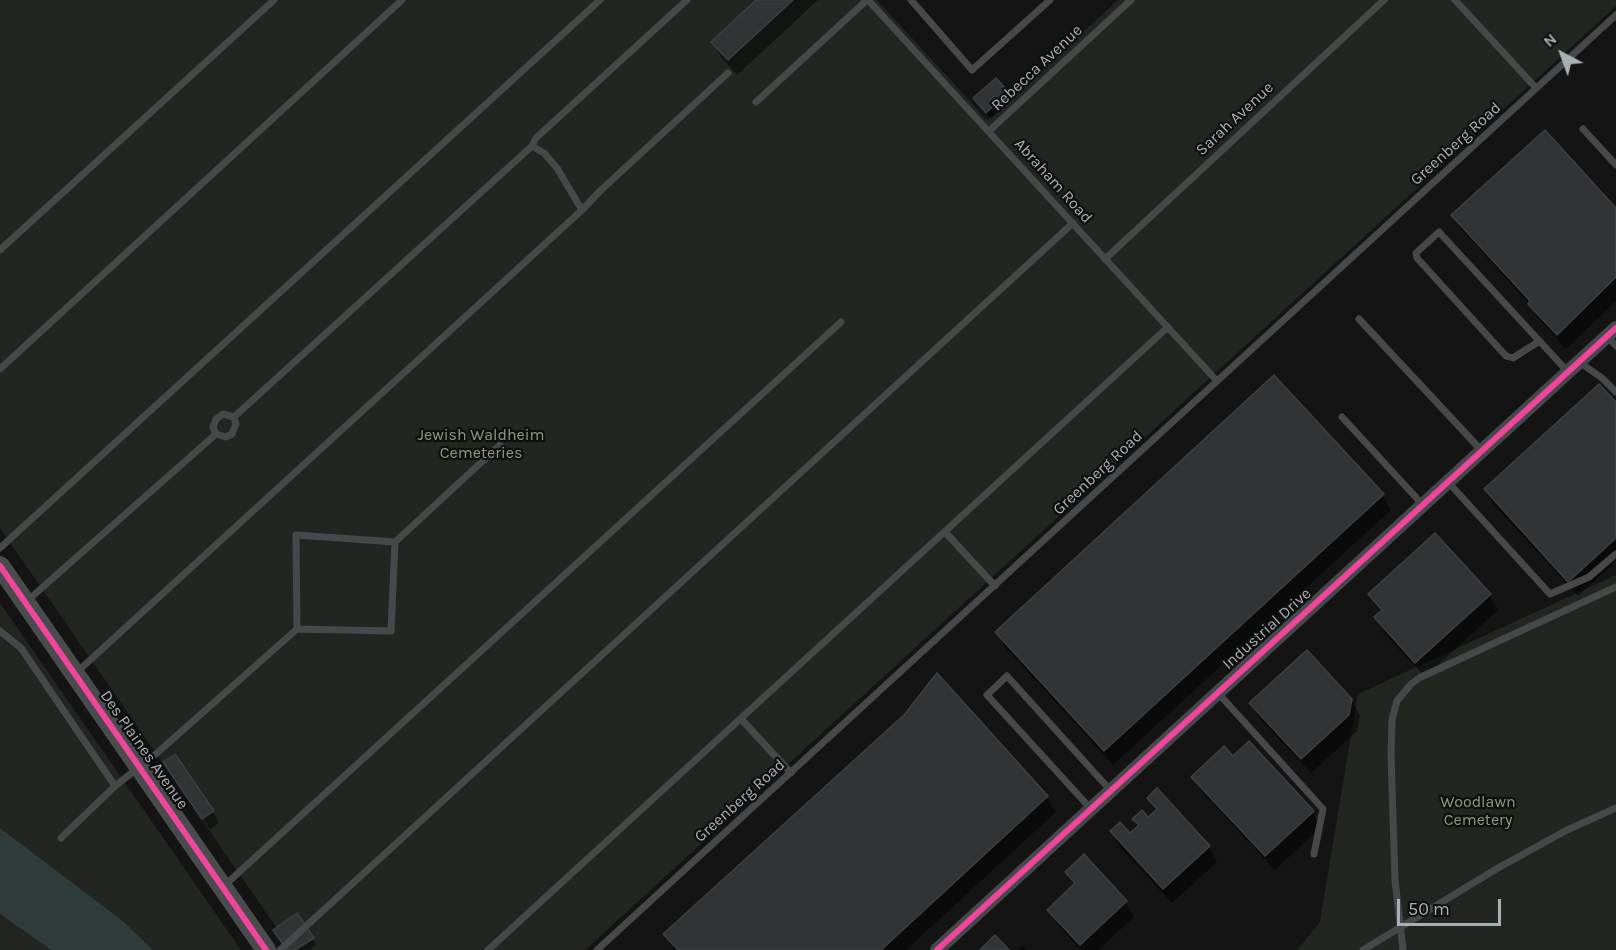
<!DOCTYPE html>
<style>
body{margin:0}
#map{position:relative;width:1616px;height:950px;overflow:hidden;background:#141415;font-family:Karla,sans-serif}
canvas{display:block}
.north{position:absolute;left:1532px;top:24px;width:60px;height:60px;-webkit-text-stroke:4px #0f0f10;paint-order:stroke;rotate:319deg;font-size:16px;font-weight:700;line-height:24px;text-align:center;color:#a7b1b4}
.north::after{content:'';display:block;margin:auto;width:21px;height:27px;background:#a7b1b4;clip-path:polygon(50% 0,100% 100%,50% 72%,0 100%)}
.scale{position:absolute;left:1397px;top:899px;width:104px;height:27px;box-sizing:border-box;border:3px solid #a7b1b4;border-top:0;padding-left:8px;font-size:18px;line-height:21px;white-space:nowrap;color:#a7b1b4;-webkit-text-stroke:4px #0f0f10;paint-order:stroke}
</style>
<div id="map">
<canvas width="1616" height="950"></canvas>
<div class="north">N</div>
<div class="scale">50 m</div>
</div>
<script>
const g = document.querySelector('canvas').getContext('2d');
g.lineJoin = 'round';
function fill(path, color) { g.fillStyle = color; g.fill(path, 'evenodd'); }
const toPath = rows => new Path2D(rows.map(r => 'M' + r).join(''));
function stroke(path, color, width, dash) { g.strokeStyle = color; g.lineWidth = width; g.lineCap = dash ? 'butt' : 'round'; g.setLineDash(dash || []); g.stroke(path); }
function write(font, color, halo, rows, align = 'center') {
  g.font = font + ' Karla,sans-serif'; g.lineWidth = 4.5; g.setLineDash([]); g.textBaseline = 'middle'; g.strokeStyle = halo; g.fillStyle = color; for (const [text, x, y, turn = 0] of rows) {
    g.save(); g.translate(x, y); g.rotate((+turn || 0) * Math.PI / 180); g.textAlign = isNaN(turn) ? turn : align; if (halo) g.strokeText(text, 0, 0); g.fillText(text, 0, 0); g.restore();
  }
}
const green = toPath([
 [0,0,877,0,987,120,1118,0,1616,0,1616,6,585,950,292,950,0,528],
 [1616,575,1616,950,1297,950,1320,922,1358,694],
 [0,603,241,950,153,950,123,921,0,828],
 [0,914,51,950,0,950]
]);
const water = toPath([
 [0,828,123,921,153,950,51,950,0,914]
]);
const shadow = toPath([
 [759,0,818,0,737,75,721,57,713,42],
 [1007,93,1011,100,991,119,975,99],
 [1616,210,1616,301,1566,349,1539,319,1531,306,1462,230,1453,215],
 [1616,405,1616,561,1578,596,1494,505,1485,490],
 [1382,495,1391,510,1113,765,1005,647,997,632],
 [1370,594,1489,595,1498,610,1425,677,1384,633,1376,618,1381,613],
 [937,675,1047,797,1056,812,906,950,674,950,665,935,905,716],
 [1351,700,1360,715,1357,731,1311,773,1260,719,1251,704],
 [1233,758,1312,812,1321,827,1275,870,1202,792,1193,777],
 [171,773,213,812,219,823,210,829],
 [1148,798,1209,847,1217,862,1172,903,1120,847,1112,832,1130,835,1139,827,1134,819,1148,819,1156,811],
 [1067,872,1125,902,1134,917,1098,950,1081,950,1058,925,1049,910,1075,886],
 [312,938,316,945,310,950,288,950],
 [1023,945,1027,950,1017,950]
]);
const building = toPath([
 [756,0,793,0,728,60,711,42,756,0],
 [996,78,1009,92,986,113,973,98,996,78],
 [1545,130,1616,208,1616,277,1557,335,1528,304,1530,301,1451,215,1545,130],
 [1274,375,1384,494,1104,751,995,632,1274,375],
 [1599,384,1616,402,1616,538,1568,582,1484,489,1599,384],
 [1435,533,1491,594,1415,663,1374,617,1382,610,1368,594,1435,533],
 [1307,650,1352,699,1349,715,1301,759,1249,703,1307,650],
 [937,673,1048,796,881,950,678,950,663,934,904,715,937,673],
 [1249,741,1314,811,1265,856,1191,777,1224,746,1233,756,1249,741],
 [175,754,214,811,202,819,163,762,175,754],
 [1157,788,1210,846,1163,889,1110,831,1120,822,1130,833,1139,825,1132,819,1142,810,1148,817,1157,809,1147,798,1157,788],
 [1084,854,1127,901,1080,945,1047,910,1075,883,1065,872,1084,854],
 [297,913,314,938,295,950,287,950,273,930,297,913],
 [995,935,1009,950,980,950,995,935]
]);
const lane = toPath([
 [868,0,1217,381],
 [911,0,972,70,1050,0],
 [1455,0,1536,88],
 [756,102,867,0],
 [1583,129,1616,165],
 [989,131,1131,0],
 [532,146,536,138,687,0],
 [0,250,274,0],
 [1105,259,1384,0],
 [1359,319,1482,451],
 [1607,336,1616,346],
 [1538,342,1513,358,1506,356,1417,258,1416,253,1439,232,1568,372],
 [1579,362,1602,378,1616,392],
 [0,369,402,0],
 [1342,417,1423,505],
 [216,434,213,427,216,419,223,414,234,417],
 [1448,482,1550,594,1589,577,1616,554],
 [945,532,995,586],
 [0,548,600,0],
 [27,601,216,434,226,437,232,434,236,424,234,417,532,146,544,153,557,168,582,210],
 [297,629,296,535,395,542],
 [0,631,21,648,115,786],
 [77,672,582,210,600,191,728,73],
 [1218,693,1323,809,1314,854],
 [741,719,791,773],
 [1091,809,987,695,1007,676,1111,791],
 [61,838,115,786,157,753,297,629,391,631,395,542,500,445],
 [225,885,841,322],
 [280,950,1073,223],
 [488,950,1168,327],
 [597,950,1616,15],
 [1363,950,1498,868,1567,830,1616,808],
 [1403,950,1395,880,1391,754,1392,720,1397,701,1411,684,1421,677,1616,587]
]);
const street = toPath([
 [937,950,1616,328]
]);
const secondary = toPath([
 [0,566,266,950]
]);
const cycleway = toPath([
 [0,566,266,950],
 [937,950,1616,328]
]);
const streetNames = [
 ["Rebecca Avenue",1037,68,-43],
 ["Sarah Avenue",1235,119,-43],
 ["Greenberg Road",1456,144,-42],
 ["Abraham Road",1053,181,48],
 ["Greenberg Road",1098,473,-43],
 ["Industrial Drive",1267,629,-42],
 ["Des Plaines Avenue",144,750,55],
 ["Greenberg Road",740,801,-42]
];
const parkNames = [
 ["Jewish Waldheim",481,435],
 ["Cemeteries",481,453],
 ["Woodlawn",1478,802],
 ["Cemetery",1478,820]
];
fill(green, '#232620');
fill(water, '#2f3c3b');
fill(shadow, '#0007');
fill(building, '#313334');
stroke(building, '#3d3f41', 1.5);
stroke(lane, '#46484a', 7);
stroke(street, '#46484a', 14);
stroke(secondary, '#4a4b4c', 20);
stroke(cycleway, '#ed469a', 6);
write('16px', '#a7b1b4', '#0f0f10', streetNames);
write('16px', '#8d9c80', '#0f0f10', parkNames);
</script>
